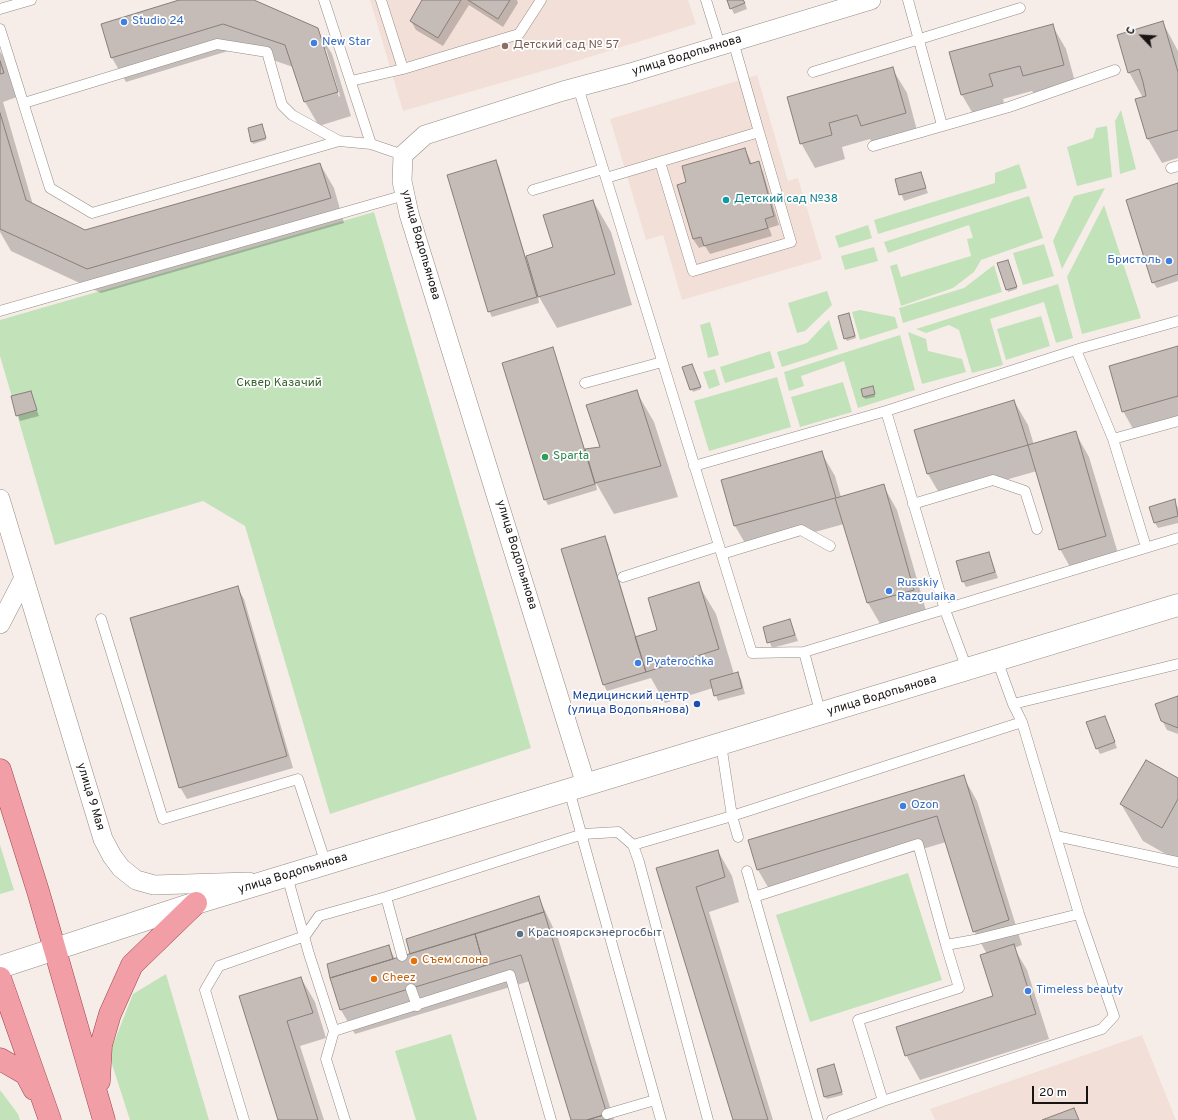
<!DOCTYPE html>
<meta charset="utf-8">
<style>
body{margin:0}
#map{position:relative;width:1178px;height:1120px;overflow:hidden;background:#f7ede8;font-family:Overpass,sans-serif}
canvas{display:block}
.north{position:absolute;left:1122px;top:16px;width:40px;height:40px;-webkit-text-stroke:3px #fff;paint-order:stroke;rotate:295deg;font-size:11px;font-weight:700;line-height:16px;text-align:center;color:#181413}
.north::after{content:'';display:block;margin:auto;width:14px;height:18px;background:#181413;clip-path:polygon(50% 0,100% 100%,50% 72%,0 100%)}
.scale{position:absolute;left:1032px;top:1086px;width:56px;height:18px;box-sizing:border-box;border:2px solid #181413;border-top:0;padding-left:5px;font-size:12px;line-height:14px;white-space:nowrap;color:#181413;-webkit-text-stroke:3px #fff;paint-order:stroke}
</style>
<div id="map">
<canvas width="1178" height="1120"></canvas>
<div class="north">С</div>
<div class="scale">20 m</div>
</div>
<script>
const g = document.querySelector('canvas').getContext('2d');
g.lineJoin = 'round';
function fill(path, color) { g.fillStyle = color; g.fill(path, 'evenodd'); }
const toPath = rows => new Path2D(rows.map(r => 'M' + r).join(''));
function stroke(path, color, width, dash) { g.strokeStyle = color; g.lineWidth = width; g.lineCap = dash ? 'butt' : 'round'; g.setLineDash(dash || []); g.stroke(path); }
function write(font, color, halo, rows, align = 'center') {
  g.font = font + ' Overpass,sans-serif'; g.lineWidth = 3.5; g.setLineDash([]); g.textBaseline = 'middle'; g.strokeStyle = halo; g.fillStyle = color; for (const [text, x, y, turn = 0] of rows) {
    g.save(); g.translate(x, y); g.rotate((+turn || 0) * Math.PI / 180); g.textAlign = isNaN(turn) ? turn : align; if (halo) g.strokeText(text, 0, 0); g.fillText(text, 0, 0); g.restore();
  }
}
const built = toPath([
 [370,0,688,0,696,24,557,67,403,111],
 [757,75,788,181,798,178,822,259,682,300,663,235,646,240,610,119],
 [1142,1035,1176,1120,935,1120,930,1109]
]);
const green = toPath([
 [1121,110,1136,169,1120,174,1115,121],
 [1107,126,1112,177,1077,186,1067,147,1093,138,1096,128],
 [1019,164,1027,188,878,234,874,220,995,183,995,173],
 [1105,188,1062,269,1053,241,1074,196],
 [1029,196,1043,238,981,260,974,272,953,288,901,306,890,266,897,264,901,277,971,256,967,239,973,238,969,225,888,253,884,242],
 [1104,205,1141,318,1082,334,1067,277],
 [374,212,531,748,330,814,245,526,203,501,55,545,0,356,0,320],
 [868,225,872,238,839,248,835,236],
 [1044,244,1054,276,1023,285,1013,253],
 [874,247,878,261,845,270,841,256],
 [994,265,1002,292,903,323,899,308,964,288],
 [1058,284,1073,338,1056,343,1044,302,990,319,1003,365,972,373,959,330,949,325,926,333,916,329],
 [827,291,832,305,805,331,797,333,788,303],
 [860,310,895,317,898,328,860,340,852,312],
 [1041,316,1050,346,1006,360,997,329],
 [829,320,838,349,782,367,777,352,807,343],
 [710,322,719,355,708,358,700,325],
 [908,332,926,339,928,351,962,359,966,372,922,384],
 [900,335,915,390,858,408,844,361,801,376,804,386,789,391,784,372],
 [770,351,775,368,725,383,720,367],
 [715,369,720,385,709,389,703,372],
 [777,377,791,427,709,451,694,401],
 [843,382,852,412,800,427,791,397],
 [0,845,14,890,0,894],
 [908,873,942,980,810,1022,776,915],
 [166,974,209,1120,130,1120,109,1055,133,994],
 [451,1034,477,1120,416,1120,395,1051],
 [0,1090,18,1114,20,1120,0,1120]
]);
const shadow = toPath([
 [183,0,251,0,317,29,332,54,351,116,319,126,305,102,293,67,238,48,126,82,112,58,102,25],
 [324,49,326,49,340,96,339,97],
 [423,0,517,0,518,3,503,27,469,5,443,46,416,30,411,21],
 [728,0,744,0,747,9,734,14],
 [1163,23,1178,51,1178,158,1162,163,1148,139,1143,98,1129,72],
 [1052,25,1066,49,1077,89,1038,100,1032,91,1003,99,1006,111,976,119,962,95,950,53],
 [0,51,5,60,17,97,3,102,33,205,85,231,320,164,334,188,344,223,101,293,11,251,0,232],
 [892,68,907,93,919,138,876,150,870,139,842,147,845,159,815,168,801,143],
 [262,125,266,140,253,144,252,141],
 [745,149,752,164,758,163,763,172,779,225,769,228,772,236,710,254,705,246,699,248,693,239,687,183],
 [495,161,499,167,528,265,554,248,593,201,611,232,632,305,557,328,538,295,539,303,492,317,489,311],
 [920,173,928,193,904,201,896,180],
 [1178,184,1178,281,1157,288,1153,282],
 [999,264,1009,264,1017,289,1008,292],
 [850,317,856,338,847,341,845,338],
 [1178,347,1178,424,1137,436,1123,411],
 [552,348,585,450,601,447,636,391,654,422,678,497,614,514,596,483,597,490,548,505,545,499],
 [683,368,693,368,701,389,693,392],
 [874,389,875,397,865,399,864,397],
 [30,392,39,416,20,421,12,397],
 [1014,401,1028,425,1034,445,1075,432,1089,457,1120,560,1074,574,1060,549,1037,471,942,498,928,474,916,430],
 [821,452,835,476,841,497,883,485,897,510,927,614,882,627,868,603,844,524,749,550,735,526,722,481],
 [1174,501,1178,508,1178,523,1158,528,1155,523],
 [604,537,608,543,636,637,659,630,698,584,716,614,734,674,737,673,741,679,745,694,718,701,713,688,665,703,651,678,607,691,604,685,563,550],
 [989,553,998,578,966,587,963,581],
 [237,587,244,599,293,768,187,799,180,787],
 [790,620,798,641,772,648,764,628],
 [1178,697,1178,734,1167,730,1162,720],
 [1107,722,1117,748,1100,754,1097,748],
 [963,776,977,801,1022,945,1014,948,1027,970,1049,1039,920,1080,906,1055,994,997,987,954,974,931,946,842,772,894,758,870],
 [1178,779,1178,861,1143,841,1121,804],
 [718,851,732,876,739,902,709,912,773,1120,734,1120,658,869],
 [539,898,558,938,614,1120,572,1120,530,981,355,1034,341,1010,328,965,389,947,395,959,412,954],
 [301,978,315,1002,326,1038,300,1046,324,1120,280,1120,241,997],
 [834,1065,843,1095,827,1099,825,1097]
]);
const building = toPath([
 [179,0,254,0,318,28,338,92,304,102,285,45,223,24,111,58,101,24,179,0],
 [422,0,461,0,438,38,410,21,422,0],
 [468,0,510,0,498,19,468,0],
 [727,0,743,0,745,3,730,9,727,0],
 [1163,21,1178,72,1178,130,1147,139,1135,99,1146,96,1143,82,1139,69,1128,73,1117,35,1163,21],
 [1053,24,1064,65,1023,76,1020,66,989,74,993,86,961,95,949,52,1053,24],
 [0,61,4,73,0,74,0,61],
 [893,67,906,113,861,126,857,115,829,123,832,135,800,144,787,97,893,67],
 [0,113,26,200,85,230,320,163,331,198,87,269,0,229,0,113],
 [262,124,266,138,251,142,248,128,262,124],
 [745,148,750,164,759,161,774,216,765,219,768,228,704,246,701,237,693,239,677,185,686,182,682,166,745,148],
 [496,160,537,297,488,312,447,175,496,160],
 [921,172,926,188,899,195,895,179,921,172],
 [1178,183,1178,274,1152,283,1126,200,1178,183],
 [593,200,615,274,538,297,526,256,553,247,543,215,593,200],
 [1008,260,1017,287,1006,290,997,263,1008,260],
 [849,313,855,336,844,339,838,316,849,313],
 [1178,346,1178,396,1122,412,1109,366,1178,346],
 [553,347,595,484,544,500,502,363,553,347],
 [692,364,701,387,690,390,682,367,692,364],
 [873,386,875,394,863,397,861,389,873,386],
 [637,390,661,466,595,483,585,449,600,447,586,405,637,390],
 [31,391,37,410,16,416,11,396,31,391],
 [1014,400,1028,445,1076,431,1106,536,1059,550,1028,445,927,474,914,430,1014,400],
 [822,451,836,498,884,484,914,590,867,603,835,498,734,526,721,480,822,451],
 [1175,499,1178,516,1154,523,1149,507,1175,499],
 [605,536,646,672,603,685,561,549,605,536],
 [989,552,995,572,962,582,956,561,989,552],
 [699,582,719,649,646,672,635,637,657,630,648,598,699,582],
 [238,586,287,756,179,788,130,618,238,586],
 [790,619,795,635,767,643,763,627,790,619],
 [738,672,742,688,714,696,710,680,738,672],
 [1178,696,1178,728,1161,721,1155,704,1178,696],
 [1105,716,1115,742,1096,749,1086,722,1105,716],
 [1146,760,1178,778,1178,799,1162,828,1120,804,1146,760],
 [964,775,1009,920,973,932,937,816,757,870,748,840,964,775],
 [718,850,725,877,696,887,768,1120,733,1120,656,868,718,850],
 [539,896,544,912,410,954,406,939,539,896],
 [544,912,607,1114,587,1120,571,1120,521,955,484,966,475,934,544,912],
 [475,934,484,966,340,1010,330,978,475,934],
 [1014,944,1036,1014,905,1056,896,1027,993,996,980,955,1014,944],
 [389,945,393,959,330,978,327,964,389,945],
 [301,977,313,1013,287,1021,318,1120,278,1120,239,996,301,977],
 [834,1064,842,1092,824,1097,817,1069,834,1064],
 [1074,1108,1079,1120,1042,1120,1074,1108],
 [607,1114,609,1120,587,1120,607,1114]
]);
const service = toPath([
 [324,0,371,144],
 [381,0,403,69,519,34,541,0],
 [706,0,720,45],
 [908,0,942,125],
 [0,9,31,0],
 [0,29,50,188,92,213,339,141],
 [733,41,759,132],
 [813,72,1020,8],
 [351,81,403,69],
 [578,87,752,653,804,652,1178,538],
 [24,103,217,44,267,52,282,105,292,115,339,141,371,144,403,155],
 [873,146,1009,107,1115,70],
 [1171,168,1178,166],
 [606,178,759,132,791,242,693,271,660,162],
 [533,190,603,169],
 [0,311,405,195],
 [1076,350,1113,439,1146,547],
 [585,383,662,362],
 [886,411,945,610,967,669],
 [1113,439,1178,421],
 [694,466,886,411,1082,348,1178,321],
 [913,504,993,480,1025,491,1037,529],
 [722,554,801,530,830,546],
 [623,577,719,546],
 [101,619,163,819,298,779,326,864],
 [804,652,821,715],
 [1013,704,1178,664],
 [721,744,732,816,738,837],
 [569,790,661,1120],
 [1056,836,1178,862],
 [633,845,732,816,1022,722,1013,704,997,660],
 [747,871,818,1120],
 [287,876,309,954,334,1031,326,1059,345,1120],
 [386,897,402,956],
 [754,897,918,844,946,945],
 [411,989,417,1006],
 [334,1031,510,975,551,1120],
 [883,1101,858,1020,959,988,946,945,974,940,1079,914],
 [607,1114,655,1100],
 [244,1120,205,990,219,966,305,936,319,916,386,897,583,834,618,832,633,845,639,862,708,1120],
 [832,1120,883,1101,1102,1029,1114,1016,1079,914,1022,722]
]);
const minor = toPath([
 [0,499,103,839,112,856,121,868,136,880,154,885,249,882],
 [0,624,24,578],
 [586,785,409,214,402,181,403,155,425,135,563,91,630,73,871,0]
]);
const tertiary = toPath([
 [0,967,196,903,1178,605]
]);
const primary = toPath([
 [0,770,38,891,104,1120],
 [0,978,50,1120],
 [0,1059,26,1074,34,1089],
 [99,1081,101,1045,110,1014,132,965,196,903]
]);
const markers = [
 [124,22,4,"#3f7fe0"],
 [314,43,4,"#3f7fe0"],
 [505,46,4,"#8d6e63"],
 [726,200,4,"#0f9aa8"],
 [1169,261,4,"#3f7fe0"],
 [545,457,4,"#2e9e5b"],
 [889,591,4,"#3f7fe0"],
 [638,663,4,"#3f7fe0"],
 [697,704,4,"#1a4fb4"],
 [903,806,4,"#3f7fe0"],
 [520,934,4,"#5c6f8a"],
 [414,961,4,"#e8710a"],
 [374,979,4,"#e8710a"],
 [1028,991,4,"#3f7fe0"]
];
const shopNames = [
 ["Studio 24",132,22],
 ["New Star",322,43],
 ["Бристоль",1161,261,"right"],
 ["Russkiy",897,584],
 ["Razgulaika",897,598],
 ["Pyaterochka",646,663],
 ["Ozon",911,806],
 ["Timeless beauty",1036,991]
];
const educationNames = [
 ["Детский сад № 57",513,46]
];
const streetNames = [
 ["улица Водопьянова",687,56,-17],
 ["улица Водопьянова",420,245,74],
 ["улица Водопьянова",516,555,73],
 ["улица Водопьянова",882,696,-17],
 ["улица 9 Мая",90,797,73],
 ["улица Водопьянова",293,874,-17]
];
const cultureNames = [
 ["Детский сад №38",734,200]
];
const parkNames = [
 ["Сквер Казачий",279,384]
];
const leisureNames = [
 ["Sparta",553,457]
];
const transitNames = [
 ["Медицинский центр",689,697],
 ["(улица Водопьянова)",689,711]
];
const serviceNames = [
 ["Красноярскэнергосбыт",528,934]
];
const foodNames = [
 ["Съем слона",422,961],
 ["Cheez",382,979]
];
fill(built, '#f2e0d8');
fill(green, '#c2e2ba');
fill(shadow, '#0003');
fill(building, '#c5bbb7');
stroke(building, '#887f7b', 1);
stroke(service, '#948b86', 11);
stroke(minor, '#948b86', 20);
stroke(tertiary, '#948b86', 23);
stroke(primary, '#a0434c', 23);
stroke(service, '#fff', 10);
stroke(minor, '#fff', 19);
stroke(tertiary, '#fff', 22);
stroke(primary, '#f29ea6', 22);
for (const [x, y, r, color] of markers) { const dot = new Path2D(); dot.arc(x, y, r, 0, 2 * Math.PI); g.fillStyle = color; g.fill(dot); stroke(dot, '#fff', 1.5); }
write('12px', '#366cbe', '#fff', shopNames, 'left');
write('12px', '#785e54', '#fff', educationNames, 'left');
write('12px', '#181413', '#fff', streetNames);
write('12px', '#0d838f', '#fff', cultureNames, 'left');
write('12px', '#38642d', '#fff', parkNames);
write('12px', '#27864d', '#fff', leisureNames, 'left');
write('12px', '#164399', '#fff', transitNames, 'right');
write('12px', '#4e5e75', '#fff', serviceNames, 'left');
write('12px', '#c56008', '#fff', foodNames, 'left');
</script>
